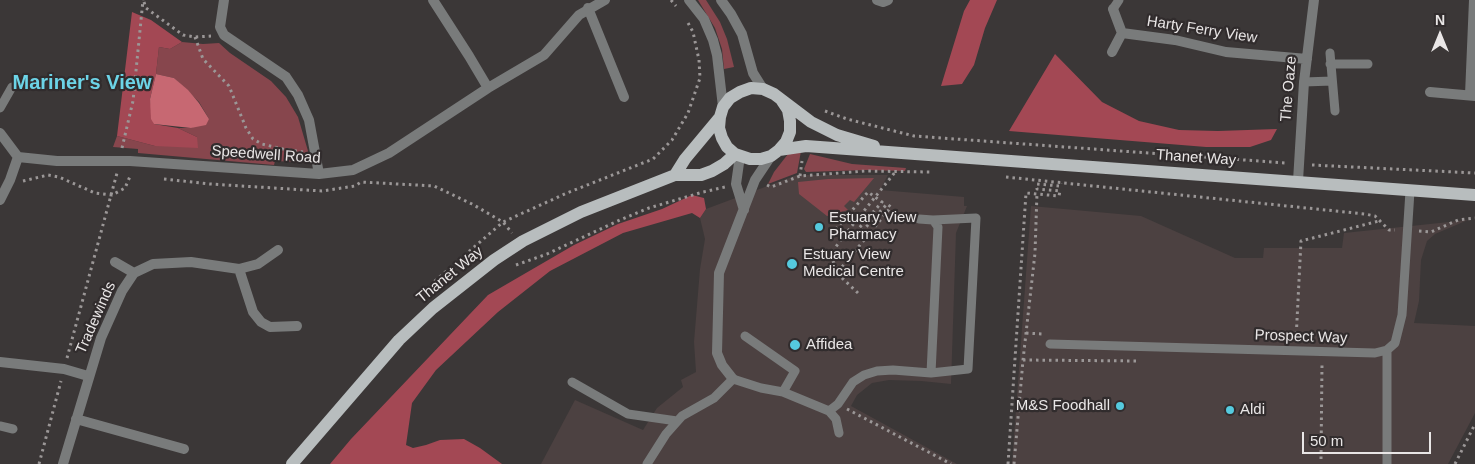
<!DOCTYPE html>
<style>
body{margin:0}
#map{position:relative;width:1475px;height:464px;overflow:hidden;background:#3b3737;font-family:Helvetica,sans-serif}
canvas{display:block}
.north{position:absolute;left:1415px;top:10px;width:50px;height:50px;-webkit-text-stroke:4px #312c2d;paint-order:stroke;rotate:0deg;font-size:14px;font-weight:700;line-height:20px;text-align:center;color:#e9e6e6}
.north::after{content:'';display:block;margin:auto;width:18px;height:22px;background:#e9e6e6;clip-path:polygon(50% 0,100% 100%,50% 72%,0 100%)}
.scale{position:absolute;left:1302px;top:432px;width:129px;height:22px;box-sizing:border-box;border:2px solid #e9e6e6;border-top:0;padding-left:6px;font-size:15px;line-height:18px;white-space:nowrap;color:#e9e6e6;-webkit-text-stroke:4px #312c2d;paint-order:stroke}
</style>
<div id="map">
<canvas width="1475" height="464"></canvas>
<div class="north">N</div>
<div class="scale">50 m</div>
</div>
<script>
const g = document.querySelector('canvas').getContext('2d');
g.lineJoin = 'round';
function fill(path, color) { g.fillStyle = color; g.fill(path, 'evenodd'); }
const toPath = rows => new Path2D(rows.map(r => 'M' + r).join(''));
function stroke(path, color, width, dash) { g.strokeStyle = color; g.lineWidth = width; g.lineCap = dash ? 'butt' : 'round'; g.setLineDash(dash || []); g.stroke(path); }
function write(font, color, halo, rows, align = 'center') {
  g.font = font + ' Helvetica,sans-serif'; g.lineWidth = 4.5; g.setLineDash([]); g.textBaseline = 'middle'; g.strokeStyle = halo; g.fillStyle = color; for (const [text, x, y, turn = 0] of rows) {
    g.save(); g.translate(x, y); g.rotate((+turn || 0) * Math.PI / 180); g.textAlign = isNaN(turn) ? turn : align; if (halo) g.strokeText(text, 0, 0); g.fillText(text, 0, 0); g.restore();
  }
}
const built = toPath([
 [797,175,888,175,880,190,964,197,964,206,967,206,956,233,951,384,921,381,889,380,872,383,857,395,851,406,957,464,541,464,575,400,643,430,657,408,683,387,681,380,696,372,694,342,700,269,705,239,700,218,706,209],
 [1031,206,1141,216,1235,258,1263,258,1264,248,1342,248,1344,233,1468,220,1435,234,1427,241,1421,260,1419,301,1414,323,1475,326,1475,413,1448,464,1012,464]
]);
const green = toPath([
 [698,0,706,0,720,22,727,39,734,67,724,69,722,49,715,28],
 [182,42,203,44,219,43,230,53,271,81,286,97,298,117,308,151,305,159,299,162,275,161,274,165,138,153,138,149,113,147,117,136,155,146,197,137,178,128,191,128,209,119,199,102,174,78,156,74,159,47,170,49],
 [801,151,797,173,768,184,774,172,788,154],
 [810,154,852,164,906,168,905,171,866,170,806,172,804,169],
 [874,178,854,202,850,200,844,206,848,210,827,216,799,194,798,182,828,179]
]);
const forest = toPath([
 [970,0,997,0,985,28,974,65,962,84,941,86,964,11],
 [132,12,151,20,182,42,170,49,159,47,156,74,150,99,154,124,178,128,197,137,198,148,155,146,117,136],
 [1055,54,1102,102,1139,121,1179,130,1218,131,1277,129,1271,140,1250,147,1206,147,1009,131],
 [692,195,704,198,706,209,700,218,692,213,623,233,550,271,498,312,436,370,412,403,406,445,413,448,426,445,440,440,464,439,480,448,502,464,330,464,351,439,488,295,574,245,618,224,662,209]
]);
const water = toPath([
 [156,74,174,78,188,90,199,103,209,119,206,125,191,128,154,124,151,119,150,99]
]);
const path = toPath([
 [671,0,676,6],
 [144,2,146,8,183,35,195,37,211,36],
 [195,37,203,59,229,86,246,128,253,139,262,144,283,149,303,152],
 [825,111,847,119,914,136,1286,163],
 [122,148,133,101,143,0],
 [1312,165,1475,173],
 [800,176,802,161],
 [1006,177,1365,214,1375,216,1389,230,1395,230],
 [164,179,210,184,322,191,355,186,361,182,434,186,472,204,503,222,512,233],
 [23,181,48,175,59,177,95,193,112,195,125,188,131,174],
 [767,185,771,187,800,176,827,174,866,171,930,172],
 [1419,231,1431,232,1458,220,1475,218],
 [813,257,830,255],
 [516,265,547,254,620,220,649,208,703,192,725,187],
 [838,272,891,207,887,204,856,238,853,235,882,202,868,192,835,230,843,237],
 [430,293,431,286,435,281,503,222,567,193,653,159,672,140,688,113,700,78,699,60,693,32,687,21],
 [858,293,841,277,830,255,843,237,896,171],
 [1026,333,1042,334],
 [1296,340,1301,241,1379,221],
 [67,358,117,173],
 [1023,360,1139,361],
 [847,409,951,464],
 [1321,459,1322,364],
 [39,464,61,381],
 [1008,464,1026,193,1059,196,1060,191,1037,189,1037,184,1060,186,1061,183],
 [1014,464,1023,360,1035,253,1037,193],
 [1455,464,1475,424]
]);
const lane = toPath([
 [1113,9,1119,0],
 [1330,53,1335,111],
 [1330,64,1368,64],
 [1304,82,1332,81],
 [0,108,12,87],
 [919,219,933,220,938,227,931,373],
 [745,336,795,371,783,392],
 [1050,344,1375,353,1387,350,1395,343,1402,315,1410,191],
 [572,382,628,414,677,421],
 [829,411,838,404,853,382,864,375,877,371,893,370,931,373,968,369,976,218,933,220],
 [0,426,13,429],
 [647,464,666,434,682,416,714,398,733,379,761,388,783,392,829,411,836,419,839,433],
 [1387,464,1387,350]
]);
const street = toPath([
 [224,0,220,27,224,35,286,77,298,95,309,120,319,174],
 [433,0,469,56,488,88],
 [689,0,704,19,713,40,717,55,723,107],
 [721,0,731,14,742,34,753,73,763,89],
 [877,0,883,2,888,0],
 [588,8,624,97],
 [1122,33,1175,40,1226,52,1307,59],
 [1112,52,1122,33,1113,9],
 [1430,92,1475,96],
 [1470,95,1474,0],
 [0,133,18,157],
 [740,156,736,184,744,210],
 [18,157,57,161,130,161,319,174,353,170,389,153,488,88,544,55,579,15,605,0],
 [1298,181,1304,82,1314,0],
 [0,200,10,180,18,157],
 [115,262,134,273],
 [239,269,253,312,261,322,270,327,297,326],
 [0,362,64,369,88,376],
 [733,379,722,365,717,353,719,273,755,180,771,156],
 [76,419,184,449],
 [63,464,101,338,122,291,134,273,153,264,191,262,239,269,258,264,278,250]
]);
const primary = toPath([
 [782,101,788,110,790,121,790,132,786,142,779,150,771,156,761,159,750,159,735,154,727,147,722,138,719,128,720,117,723,107,730,98,740,92,751,88,763,89,774,94,811,122,837,135,874,146],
 [779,150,806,146,1475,195],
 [675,175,685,159,720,117],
 [292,464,399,340,433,308,494,260,523,241,581,212,675,175,701,175,712,171,724,164,735,154]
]);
const markers = [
 [819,227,5,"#55cade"],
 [792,264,6,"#55cade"],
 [795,345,6,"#55cade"],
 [1120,406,5,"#55cade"],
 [1230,410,5,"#55cade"]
];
const streetNames = [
 ["Harty Ferry View",1202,30,9],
 ["The Oaze",1289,89,-85],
 ["Speedwell Road",266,155,4],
 ["Thanet Way",1196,158,4],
 ["Thanet Way",450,275,-39],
 ["Tradewinds",96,318,-66],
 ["Prospect Way",1301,337,2]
];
const poiNames = [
 ["Estuary View",829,218],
 ["Pharmacy",829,235],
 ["Estuary View",803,255],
 ["Medical Centre",803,272],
 ["Affidea",806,345],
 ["M&S Foodhall",1110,406,"right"],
 ["Aldi",1240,410]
];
const districtNames = [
 ["Mariner's View",82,83]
];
fill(built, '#4c4141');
fill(green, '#87464d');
fill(forest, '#a34854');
fill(water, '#c76872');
stroke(path, '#9b9797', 3, [2.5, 4]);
stroke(lane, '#797b7b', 9);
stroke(street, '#797b7b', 10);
stroke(primary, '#b8bdbe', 12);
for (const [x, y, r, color] of markers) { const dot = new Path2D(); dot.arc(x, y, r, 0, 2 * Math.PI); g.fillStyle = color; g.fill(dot); stroke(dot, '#312c2d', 2); }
write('15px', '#e9e6e6', '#312c2d', streetNames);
write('15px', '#e9e6e6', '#312c2d', poiNames, 'left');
write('bold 20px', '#6cd4e7', '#312c2d', districtNames);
</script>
